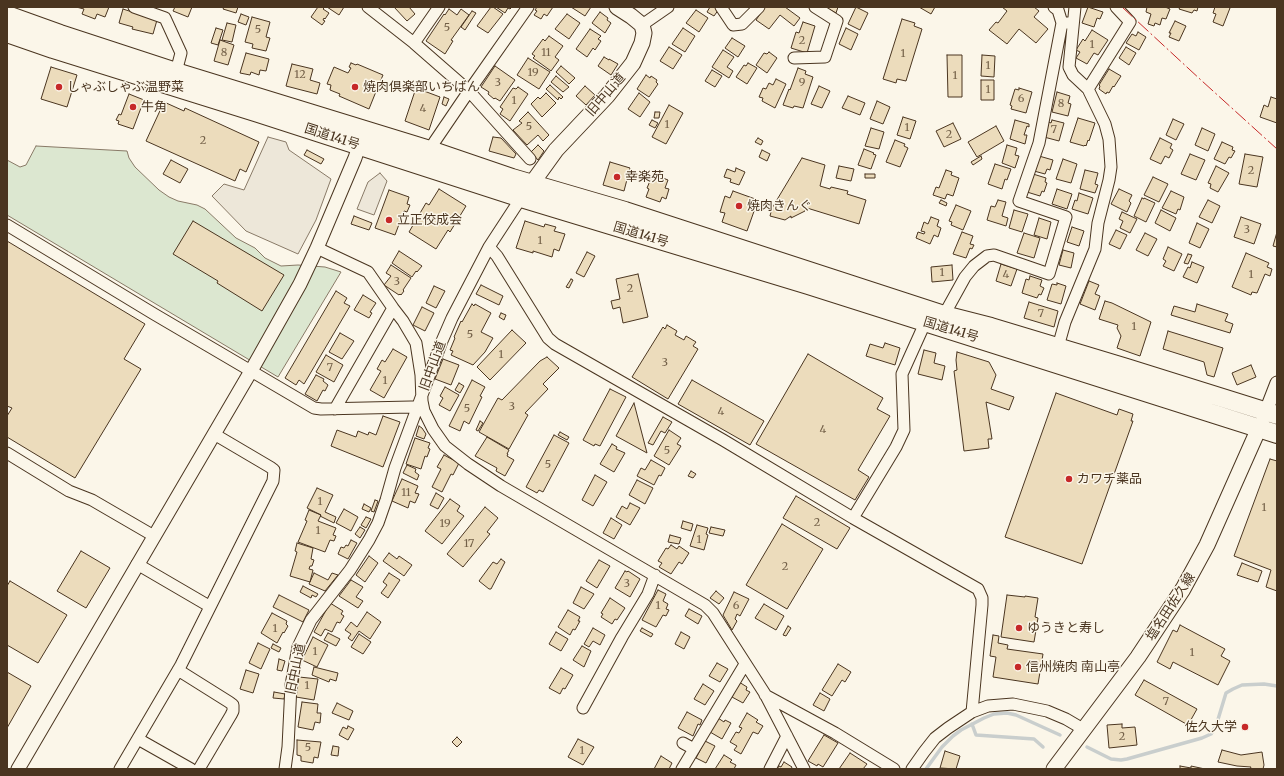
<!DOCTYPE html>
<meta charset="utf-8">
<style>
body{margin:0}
#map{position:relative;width:1284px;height:776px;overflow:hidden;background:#fbf6e9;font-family:Merriweather,serif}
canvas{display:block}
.frame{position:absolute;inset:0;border:8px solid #4a3520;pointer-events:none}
</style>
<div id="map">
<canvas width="1284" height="776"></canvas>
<div class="frame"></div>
</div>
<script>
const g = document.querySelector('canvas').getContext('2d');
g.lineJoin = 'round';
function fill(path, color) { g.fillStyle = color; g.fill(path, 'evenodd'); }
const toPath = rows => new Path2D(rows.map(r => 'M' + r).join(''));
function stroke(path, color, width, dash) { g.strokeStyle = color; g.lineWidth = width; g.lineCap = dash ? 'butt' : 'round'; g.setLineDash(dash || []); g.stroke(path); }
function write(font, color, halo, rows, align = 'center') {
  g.font = font + ' Merriweather,"Noto Sans JP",serif'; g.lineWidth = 3; g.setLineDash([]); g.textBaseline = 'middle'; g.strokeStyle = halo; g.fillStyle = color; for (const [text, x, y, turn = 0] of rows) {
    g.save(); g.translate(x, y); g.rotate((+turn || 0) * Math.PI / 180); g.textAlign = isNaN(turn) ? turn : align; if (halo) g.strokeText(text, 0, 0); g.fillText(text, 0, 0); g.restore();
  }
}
const green = toPath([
 [36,146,127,151,129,158,135,167,159,190,169,197,178,201,197,205,205,209,236,238,255,248,265,258,281,266,298,265,325,267,341,272,278,377,7,215,7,160,20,167,26,165,36,146]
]);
const parking = toPath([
 [268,137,286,142,289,150,331,179,316,220,298,254,246,231,212,196,224,184,244,190,268,137],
 [380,173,387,181,374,215,357,209,368,182,380,173]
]);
const stream = toPath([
 [972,724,976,735,1034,739,1043,747],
 [1087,747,1111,759,1121,760,1127,759,1202,738,1211,734,1216,726,1226,693,1233,689,1242,685,1264,684,1277,686],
 [926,769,942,747,953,736,961,730,984,718,994,714,1007,713,1016,715,1060,735]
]);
const building = toPath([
 [76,7,109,7,105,17,97,14,95,19,82,14,84,9,76,7],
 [175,7,192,7,188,17,173,11,175,7],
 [224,7,238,7,236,13,223,9,224,7],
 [318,7,323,7,324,8,323,9,329,13,325,19,324,18,323,20,325,21,322,25,311,17,318,7],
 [327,7,344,7,339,15,327,7],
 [394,7,409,7,415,14,407,21,394,7],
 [491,7,493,7,503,14,488,33,477,26,491,7],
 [496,7,512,7,510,9,508,8,505,13,496,7],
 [537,7,553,7,547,16,544,14,541,19,534,15,537,11,535,10,537,7],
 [571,7,591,7,585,16,571,7],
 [710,7,716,7,719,9,714,16,707,12,710,7],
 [765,7,785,7,800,18,794,26,780,15,769,29,756,20,765,7],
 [825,7,838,7,836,13,825,7],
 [856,7,868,13,860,30,848,24,856,7],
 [919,7,935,7,931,14,919,7],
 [1002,7,1034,7,1039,11,1034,17,1048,29,1036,43,1019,29,1007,44,989,30,996,22,998,23,1007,11,1002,7],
 [1088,7,1103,12,1100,19,1097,18,1094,27,1082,23,1088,7],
 [1147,7,1165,7,1170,9,1166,19,1162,18,1160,25,1155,23,1154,26,1148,24,1151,14,1146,12,1147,7],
 [1180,7,1198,7,1197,11,1194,10,1192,13,1179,9,1180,7],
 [1215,7,1227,7,1230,8,1223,26,1213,22,1216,14,1213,13,1215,7],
 [123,9,157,20,153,34,132,29,133,27,119,23,123,9],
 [449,9,457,15,461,9,469,15,451,40,453,41,445,54,426,41,444,14,445,15,449,9],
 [696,10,708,18,699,32,686,23,696,10],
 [472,11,476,13,465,30,461,27,472,11],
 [600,12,608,18,607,20,611,23,605,33,592,23,600,12],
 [241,14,249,17,246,25,238,22,241,14],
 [567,14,580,23,569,39,555,29,567,14],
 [252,17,270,22,266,37,270,38,266,51,252,48,253,44,245,42,252,17],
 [902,19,915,23,914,26,922,29,906,81,897,79,896,83,883,79,902,19],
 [1175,21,1186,26,1179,41,1169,37,1171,33,1169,33,1175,21],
 [803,22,815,26,807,53,791,48,796,32,799,33,803,22],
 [227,23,236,25,232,42,222,40,227,23],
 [216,28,223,30,218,45,211,43,216,28],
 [683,28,695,36,685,52,672,44,683,28],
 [846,28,858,34,851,50,839,44,846,28],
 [590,29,601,36,598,39,601,41,595,50,593,48,587,57,576,49,590,29],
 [1092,30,1108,40,1098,55,1094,53,1087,64,1076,58,1080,52,1076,50,1083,39,1085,41,1092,30],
 [1138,32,1146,37,1139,50,1126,43,1132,34,1136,36,1138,32],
 [549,36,563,46,555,57,559,60,551,71,533,58,535,56,532,54,543,39,545,41,549,36],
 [732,38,745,46,738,57,725,48,732,38],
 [220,40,234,45,228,65,214,61,220,40],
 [669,47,682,55,673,69,660,61,669,47],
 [1126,47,1136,53,1129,65,1119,58,1126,47],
 [723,50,734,57,727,67,733,71,729,78,712,67,723,50],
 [769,52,777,58,767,73,756,65,764,53,767,54,769,52],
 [246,53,269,59,266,71,260,70,259,75,251,72,250,75,240,73,246,53],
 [947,55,962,55,962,97,948,97,947,55],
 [982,55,995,56,994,77,981,76,982,55],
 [604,57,609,60,609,59,618,64,611,75,598,66,604,57],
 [528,58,550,72,539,89,517,75,528,58],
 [351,63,356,65,357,64,383,75,380,82,382,82,378,90,377,89,369,109,339,96,340,94,330,90,331,85,327,84,334,67,348,73,351,68,349,67,351,63],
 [748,63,757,68,747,84,736,77,744,65,746,66,748,63],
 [292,64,313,69,310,80,320,83,317,94,286,86,292,64],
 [495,66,515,80,500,101,495,98,494,99,488,94,489,92,481,87,495,66],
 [561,66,575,78,569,84,556,72,561,66],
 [51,67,77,75,67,107,41,99,51,67],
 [798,68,806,71,805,74,813,77,803,108,794,106,793,108,783,105,789,89,790,90,798,68],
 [1109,69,1121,76,1114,87,1113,86,1109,93,1107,92,1106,94,1099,89,1100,86,1099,85,1109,69],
 [712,70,722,76,715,87,705,81,712,70],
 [646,75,650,78,651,76,657,80,656,82,658,84,649,97,637,89,646,75],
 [556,76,569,87,563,92,551,82,556,76],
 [776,79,786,84,775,108,762,101,763,98,759,97,763,88,766,89,769,83,773,85,776,79],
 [981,80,994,80,994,100,981,100,981,80],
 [550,85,563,97,561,99,559,97,558,100,546,89,550,85],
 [585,86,595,95,586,105,576,96,585,86],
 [819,86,830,91,822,108,811,104,819,86],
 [518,87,528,94,510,121,500,114,503,109,500,107,513,88,516,89,518,87],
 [416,88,440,97,429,130,405,121,416,88],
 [1019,88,1032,92,1026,113,1011,109,1012,106,1010,105,1015,89,1019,90,1019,88],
 [1057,92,1070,96,1068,103,1071,104,1068,116,1052,112,1057,92],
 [546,93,556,103,542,117,531,104,538,97,540,99,546,93],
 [639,93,650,102,640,117,628,109,639,93],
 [129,94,144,100,133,129,118,124,119,121,116,120,119,114,121,115,129,94],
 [848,96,865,103,860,115,842,108,848,96],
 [444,97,449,99,446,106,442,104,444,97],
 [1271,97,1277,99,1277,123,1260,117,1264,105,1268,107,1271,97],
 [877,101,890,107,883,124,870,119,877,101],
 [164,102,184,111,185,108,259,142,246,172,240,169,235,181,146,141,164,102],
 [669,105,683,113,666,144,652,137,669,105],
 [528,112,549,135,543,141,538,135,527,145,513,130,522,123,519,121,528,112],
 [655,112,660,112,659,118,654,118,655,112],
 [903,117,916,121,910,139,897,135,903,117],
 [1078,118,1095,123,1089,141,1088,140,1086,146,1085,145,1084,146,1070,142,1078,118],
 [1173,119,1184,124,1176,140,1166,135,1173,119],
 [652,120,658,123,655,128,649,125,652,120],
 [1015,120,1029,124,1029,127,1027,126,1024,135,1027,135,1025,144,1010,139,1015,120],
 [1052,120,1064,123,1059,141,1044,137,1049,122,1051,123,1052,120],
 [953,123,961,139,944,147,936,131,953,123],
 [996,126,1004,141,977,157,968,142,996,126],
 [871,128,884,132,879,149,865,146,871,128],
 [1202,128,1215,134,1208,151,1195,145,1202,128],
 [493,137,501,138,516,154,514,158,489,151,493,137],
 [758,138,763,141,761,145,755,142,758,138],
 [1160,138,1172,144,1170,148,1173,150,1169,158,1165,156,1161,164,1150,159,1160,138],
 [895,140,905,144,904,146,908,148,900,167,886,162,895,140],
 [1222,142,1233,147,1232,150,1235,151,1231,158,1229,157,1225,164,1214,159,1222,142],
 [538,145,544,151,538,160,531,152,538,145],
 [1007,145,1017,148,1015,155,1019,156,1015,168,1002,163,1007,145],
 [864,149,874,153,873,154,876,155,871,169,858,165,864,149],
 [307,150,324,159,321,164,304,155,307,150],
 [762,150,770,154,767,161,759,157,762,150],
 [1190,154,1205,160,1196,180,1181,174,1190,154],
 [1245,154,1263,157,1257,187,1239,184,1245,154],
 [981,156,982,159,973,165,971,162,981,156],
 [1039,156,1053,160,1050,170,1047,169,1045,174,1034,171,1039,156],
 [802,158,825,165,820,186,830,189,831,187,848,191,847,194,866,200,859,224,807,208,805,210,805,211,791,218,791,216,785,220,770,216,772,208,802,158],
 [1063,159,1077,164,1071,183,1056,179,1063,159],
 [171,160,188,169,180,183,163,174,171,160],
 [610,162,630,168,624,191,603,185,610,162],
 [995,164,1011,169,1007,180,1005,179,1002,189,988,184,995,164],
 [839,166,854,169,851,181,836,178,839,166],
 [1216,166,1229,173,1218,192,1210,188,1211,184,1208,183,1216,166],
 [736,168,745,172,739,185,730,182,731,179,724,177,727,169,735,172,736,168],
 [946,170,952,172,951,175,959,178,953,196,947,194,945,199,933,195,936,187,939,188,946,170],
 [1085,170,1098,173,1095,184,1098,185,1095,193,1080,189,1085,170],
 [653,174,668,180,665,188,669,189,666,199,662,197,660,202,646,197,649,189,647,188,653,174],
 [865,174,875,174,875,178,865,178,865,174],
 [1033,174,1046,178,1045,182,1047,183,1044,192,1042,191,1040,196,1027,192,1033,174],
 [1153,177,1168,184,1159,202,1144,195,1153,177],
 [439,189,466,206,450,232,448,230,436,249,409,232,426,203,429,205,439,189],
 [1057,189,1072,194,1067,209,1052,204,1057,189],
 [1119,189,1132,195,1129,201,1131,203,1127,212,1111,204,1119,189],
 [389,190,409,197,407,204,410,205,407,212,404,211,395,235,375,228,389,190],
 [733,191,758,200,747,231,722,222,725,213,720,212,725,196,730,198,733,191],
 [1171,191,1184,197,1180,210,1178,209,1176,214,1162,208,1171,191],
 [1079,193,1093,198,1088,214,1072,209,1075,200,1077,201,1079,193],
 [1142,198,1144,199,1144,198,1155,203,1146,222,1134,216,1142,198],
 [941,200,947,203,946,206,939,203,941,200],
 [998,200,1006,202,1002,216,1008,218,1006,226,987,220,991,206,995,207,998,200],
 [1208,200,1220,206,1212,223,1199,217,1208,200],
 [956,205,971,211,963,230,951,225,952,222,949,221,956,205],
 [1014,210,1028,214,1022,232,1009,228,1014,210],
 [1161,210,1176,218,1170,231,1155,223,1161,210],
 [1122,212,1137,219,1130,233,1120,228,1123,221,1119,219,1122,212],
 [354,216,372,223,369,230,351,224,354,216],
 [931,217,939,220,937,226,941,228,938,237,934,235,930,244,916,238,918,232,924,234,925,232,921,231,924,222,928,224,931,217],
 [1241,217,1261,224,1254,244,1234,237,1241,217],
 [1039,218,1051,222,1047,239,1034,235,1039,218],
 [193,221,284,275,262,311,217,283,218,281,173,254,193,221],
 [525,221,544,227,545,224,556,227,554,231,565,234,559,251,554,249,552,257,533,251,533,253,516,248,525,221],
 [1197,223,1209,229,1200,248,1189,243,1197,223],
 [1072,227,1084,231,1079,246,1067,242,1072,227],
 [1116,230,1127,235,1120,249,1109,244,1116,230],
 [962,232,973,236,970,244,974,245,972,249,970,248,966,258,953,254,962,232],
 [1277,232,1277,247,1273,246,1277,232],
 [1024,233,1040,238,1034,258,1017,253,1024,233],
 [1145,233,1157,239,1148,256,1136,250,1145,233],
 [7,241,145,324,124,359,141,369,75,478,7,437,7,416,12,408,7,406,7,241],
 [1168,247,1182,254,1174,271,1163,266,1166,261,1163,259,1168,247],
 [1063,250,1074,253,1071,268,1059,265,1063,250],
 [399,251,422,266,417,272,416,271,412,277,392,263,399,251],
 [587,252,595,256,584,277,576,273,587,252],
 [1246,253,1269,263,1267,267,1272,269,1270,276,1265,274,1257,293,1252,292,1251,295,1232,287,1246,253],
 [1188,254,1192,255,1188,264,1184,263,1188,254],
 [1192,262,1204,267,1197,283,1183,277,1188,267,1190,268,1192,262],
 [1001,264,1017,269,1011,286,996,281,1001,264],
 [391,265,411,278,403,290,404,291,401,295,400,294,399,295,384,285,391,276,386,273,391,265],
 [952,265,953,280,932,282,931,267,952,265],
 [638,274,648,317,623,323,620,307,613,309,611,301,620,299,616,279,638,274],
 [1030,276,1042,280,1040,286,1044,288,1041,295,1039,294,1037,298,1022,293,1026,279,1029,280,1030,276],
 [571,279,573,280,569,288,566,287,571,279],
 [1089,281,1099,285,1095,294,1100,296,1095,310,1080,304,1089,281],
 [1057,283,1066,286,1061,304,1047,300,1052,284,1057,285,1057,283],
 [481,285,503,296,499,305,476,294,481,285],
 [434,286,445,291,436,308,426,303,434,286],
 [336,291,347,298,344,303,350,306,304,384,299,380,296,385,285,378,336,291],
 [363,295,376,303,370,312,372,313,369,318,354,310,363,295],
 [1105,301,1112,303,1151,322,1140,356,1117,348,1121,336,1117,328,1118,325,1099,319,1105,301],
 [1029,302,1058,311,1054,327,1024,318,1029,302],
 [472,304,474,306,475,304,491,313,481,332,493,338,485,352,473,365,451,355,453,351,450,350,455,338,454,337,461,321,462,322,472,304],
 [1197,304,1228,314,1225,321,1233,324,1230,333,1171,315,1174,306,1195,312,1197,304],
 [422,307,434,313,425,331,413,325,422,307],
 [501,313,506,315,504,320,499,317,501,313],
 [667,325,677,331,675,335,684,340,686,336,696,342,693,346,698,349,668,399,632,377,663,327,665,329,667,325],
 [512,330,526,343,490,380,477,367,512,330],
 [1168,331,1223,348,1214,377,1207,375,1204,362,1163,349,1168,331],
 [340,333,354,341,342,359,329,352,340,333],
 [885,343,900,348,895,365,866,356,870,344,883,348,885,343],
 [393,349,407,357,384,398,370,390,381,371,377,369,382,360,385,362,393,349],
 [924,350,936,353,934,363,945,366,942,380,918,374,924,350],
 [957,352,989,362,996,375,991,389,1014,397,1009,410,986,402,992,439,988,439,989,448,964,451,954,371,957,370,956,360,957,352],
 [808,354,883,398,877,409,890,416,858,470,869,477,855,500,756,444,808,354],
 [326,355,343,365,334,382,316,372,326,355],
 [547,357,559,368,543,384,548,389,525,413,528,415,509,449,479,432,498,398,502,400,540,361,547,357],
 [443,359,459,365,451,385,435,379,443,359],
 [1251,365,1256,377,1237,385,1232,373,1251,365],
 [316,375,324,379,323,381,328,385,325,391,323,390,317,401,305,394,316,375],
 [472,380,485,387,480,396,482,397,469,424,464,421,460,431,449,426,472,380],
 [692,380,764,421,750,445,678,404,692,380],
 [459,383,464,386,460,393,455,390,459,383],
 [445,387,459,395,450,411,439,405,443,398,440,396,445,387],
 [610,389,626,397,600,446,595,444,594,446,583,440,610,389],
 [1056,393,1117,415,1119,409,1133,414,1131,421,1133,421,1082,564,1005,537,1056,393],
 [634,403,647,453,616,436,634,403],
 [383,416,400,422,383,467,331,446,337,430,356,437,358,431,368,435,369,432,376,435,383,416],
 [663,417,672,422,665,433,661,431,653,445,648,443,663,417],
 [480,421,483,423,478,431,476,430,480,421],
 [419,426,422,428,426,434,424,439,416,436,419,426],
 [669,430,681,438,677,444,681,446,669,465,654,456,669,430],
 [560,432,569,437,567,440,558,435,560,432],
 [554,435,569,443,543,492,539,490,537,493,526,487,554,435],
 [487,437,509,450,507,454,508,454,507,456,514,460,505,476,496,471,497,468,475,456,487,437],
 [415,438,430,443,428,448,430,449,427,457,425,456,421,469,406,464,415,438],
 [612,444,617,447,616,449,625,453,614,472,600,464,612,444],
 [444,455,459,463,453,475,451,474,442,492,432,487,441,469,437,467,444,455],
 [1270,459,1277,461,1277,591,1266,587,1271,570,1234,556,1270,459],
 [651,460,665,468,661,476,659,475,654,485,637,476,641,468,645,470,651,460],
 [407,465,416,469,415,472,419,475,417,480,403,473,407,465],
 [691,471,696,474,693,478,688,476,691,471],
 [595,475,607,482,593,506,582,500,595,475],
 [402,479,418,486,415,493,419,494,415,503,410,501,408,508,392,501,402,479],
 [637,480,653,488,645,504,629,495,637,480],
 [317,488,333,495,325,512,336,517,334,523,320,516,321,515,307,508,317,488],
 [436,493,444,498,438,509,430,505,436,493],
 [796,496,850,528,837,549,783,518,796,496],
 [450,499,460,506,457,511,464,516,442,544,425,531,450,499],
 [375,500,378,501,374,512,371,511,375,500],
 [630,503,640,508,630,525,616,517,622,506,627,509,630,503],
 [364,504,371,508,369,512,362,509,364,504],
 [485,507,498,518,487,532,490,534,463,567,447,554,485,507],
 [344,509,358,517,351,531,336,523,344,509],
 [309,510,321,515,318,521,336,528,333,535,336,536,334,541,330,540,325,552,298,542,307,521,305,520,309,510],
 [366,517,371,519,366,528,361,525,366,517],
 [611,518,622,525,614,539,603,533,611,518],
 [683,521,693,524,691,531,681,528,683,521],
 [782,524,823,549,787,609,746,585,782,524],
 [697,525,708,528,706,534,708,535,704,550,690,546,697,525],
 [360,527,365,530,360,538,355,534,360,527],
 [711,527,725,530,723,536,709,533,711,527],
 [670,535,681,538,679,544,668,542,670,535],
 [351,540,357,543,348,559,338,554,341,547,344,548,346,545,348,546,351,540],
 [297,543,313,548,311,559,314,560,312,566,310,566,309,569,313,570,310,582,290,576,297,552,295,551,297,543],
 [671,545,677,549,679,546,689,553,682,564,679,562,671,574,659,567,662,563,658,561,666,548,668,549,671,545],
 [81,551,110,568,86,608,57,591,81,551],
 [389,553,397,559,399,556,412,565,404,576,383,561,389,553],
 [369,556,378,563,365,582,356,575,369,556],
 [501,559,505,562,491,589,489,589,479,581,493,562,497,564,501,559],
 [599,560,610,566,597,588,586,581,599,560],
 [1242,563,1262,571,1258,582,1237,575,1242,563],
 [625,571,627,572,628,571,640,579,630,597,615,588,625,571],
 [314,573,328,580,332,573,338,575,325,591,309,584,314,573],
 [389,573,400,580,388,598,381,593,387,585,383,582,389,573],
 [351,580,363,587,356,597,363,601,358,608,339,596,351,580],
 [10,581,67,615,38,663,7,645,7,586,10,581],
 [303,586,318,594,316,597,312,595,311,598,300,592,303,586],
 [581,587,594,594,584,609,573,603,581,587],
 [658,590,666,594,663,601,668,604,666,609,669,610,666,616,663,615,656,627,642,620,658,590],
 [716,591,724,598,719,604,710,598,716,591],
 [734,592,749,599,740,616,737,614,735,619,737,621,732,630,723,615,734,592],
 [279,595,309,610,303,622,273,607,279,595],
 [1007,595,1025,597,1025,596,1038,598,1035,617,1038,618,1034,642,1001,637,1007,595],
 [610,598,625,608,617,620,615,619,612,624,601,617,603,614,601,613,610,598],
 [330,603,343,611,341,614,344,616,340,623,337,622,332,632,325,629,321,636,314,632,330,603],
 [764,604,784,616,776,630,755,618,764,604],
 [689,609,702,616,698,624,685,616,689,609],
 [568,610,580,617,578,621,580,621,575,630,573,629,570,635,558,627,568,610],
 [367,612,381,622,370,639,359,631,352,641,348,638,351,634,345,630,351,622,357,627,367,612],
 [272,613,287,621,286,624,288,626,284,633,283,632,277,643,261,633,272,613],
 [1180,625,1225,649,1221,656,1230,661,1218,685,1173,662,1170,669,1157,662,1173,630,1177,632,1180,625],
 [788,626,791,628,786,636,783,635,788,626],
 [593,628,605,635,600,645,593,641,589,647,584,644,593,628],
 [642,628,653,634,651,637,640,631,642,628],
 [556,632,568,639,561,651,549,644,556,632],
 [681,632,690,637,684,649,675,644,681,632],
 [328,633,340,639,336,646,324,640,328,633],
 [359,634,371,642,363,654,351,647,359,634],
 [993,635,999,636,998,643,1008,645,1007,649,1043,654,1038,684,993,677,996,657,990,656,993,635],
 [313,637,328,645,317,667,302,660,313,637],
 [258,643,270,649,261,669,249,663,258,643],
 [273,644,281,648,279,652,271,648,273,644],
 [582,646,591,651,584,667,573,660,582,646],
 [279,659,285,661,282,671,277,670,279,659],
 [717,663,728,669,720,682,709,676,717,663],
 [838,664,851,672,845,682,842,680,832,696,822,690,838,664],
 [314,667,338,673,336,681,330,679,329,682,312,675,314,667],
 [561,668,573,675,565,689,563,688,560,694,549,688,561,668],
 [246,670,259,674,253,693,240,689,246,670],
 [7,672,31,686,7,728,7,672],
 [299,677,318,679,314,700,296,697,299,677],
 [1144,680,1197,709,1188,725,1135,695,1144,680],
 [739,682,747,687,746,690,750,692,743,703,732,697,739,682],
 [703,684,714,691,705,705,694,699,703,684],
 [274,692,285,694,284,699,273,698,274,692],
 [820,693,830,699,824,711,813,705,820,693],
 [302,702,318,704,317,713,321,713,320,723,315,722,313,730,298,727,302,702],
 [337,703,353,711,349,720,332,713,337,703],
 [687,712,702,720,700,725,698,724,693,736,678,728,687,712],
 [747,713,758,720,756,722,763,726,758,734,753,732,741,754,734,750,737,746,730,742,736,732,739,733,742,728,739,727,747,713],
 [718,718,724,722,725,720,731,723,722,739,710,732,718,718],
 [1122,724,1122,728,1135,727,1137,745,1109,748,1107,725,1122,724],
 [348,726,354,729,348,740,339,735,343,727,347,729,348,726],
 [824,735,838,743,823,767,818,764,817,766,808,761,824,735],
 [457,737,462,742,457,747,452,742,457,737],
 [578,739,594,747,583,765,568,757,578,739],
 [297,740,321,742,318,758,314,757,313,763,301,761,301,756,297,755,297,740],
 [705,741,715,746,706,763,696,758,705,741],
 [333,746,339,747,338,756,331,755,333,746],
 [1222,750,1241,755,1262,752,1264,765,1263,769,1250,769,1251,767,1237,766,1218,762,1222,750],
 [945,751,960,756,956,769,940,768,945,751],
 [850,753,867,764,863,769,839,769,850,753],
 [724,755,732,760,730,762,736,765,734,769,715,769,724,755],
 [661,756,672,763,669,769,654,769,661,756],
 [784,762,792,767,791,769,777,769,779,766,781,767,784,762],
 [1180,766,1191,768,1191,766,1205,769,1180,769,1180,766]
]);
const minor = toPath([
 [134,7,165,18,181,53,176,72],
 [368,7,414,43,469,91,530,159],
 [721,7,733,25,742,24,759,7],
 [1054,7,1058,10,1062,23,1068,23],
 [642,25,668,7],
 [414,43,439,7],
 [794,58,825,57,837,21,815,7],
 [1088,89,1130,22,1116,7],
 [430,150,435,141,469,91,528,7],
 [7,225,154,314,314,408,321,409,411,407,417,407],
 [489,247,497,256,548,338,555,344,723,440,853,518,978,589,982,598,982,605,972,712,948,728,935,738,924,752,912,769],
 [317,248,368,272,393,308,403,321,416,343,421,375,422,401,424,411,433,429,445,446,468,464,501,486,705,605,713,613,765,694,804,769],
 [944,315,965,277,974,266,987,256,994,255,1049,274,1066,217,1019,201,1039,143,1062,23],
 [1058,347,1065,322,1095,249,1098,223,1109,180,1111,167,1109,139,1105,124,1088,89,1073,75,1069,67,1075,7],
 [335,409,393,308],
 [7,453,69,491,92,500,154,536],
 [853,518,896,447,904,430,902,374,925,323],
 [137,564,209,606],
 [178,670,229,702,233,705,233,711,231,715,199,769],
 [765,695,835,733,894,769],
 [583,708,622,637,648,594,655,575],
 [972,712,988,706,1013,704,1047,711,1066,719,1083,729],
 [138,739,191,769],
 [683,743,694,749],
 [120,769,181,665,273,481,274,470,270,467,214,434],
 [285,769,288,747,291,685,298,647,311,620,350,570,369,540,378,523,386,500,395,468,442,341,452,318,489,247,521,198],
 [682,769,745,664],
 [770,769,787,736]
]);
const tertiary = toPath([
 [1263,419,1277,383],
 [18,769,251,371,300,284,317,248,355,158,362,137]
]);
const secondary = toPath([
 [525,193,556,150,607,96,633,63,642,43,644,33,642,25,631,16,617,7],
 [1054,769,1138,657,1183,589,1207,545,1259,428]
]);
const trunk = toPath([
 [7,15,60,34,176,72,430,150,512,178,625,211,944,315,991,327,1127,368,1277,415],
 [7,33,53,49,258,113,521,198,808,285,1277,434]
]);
const power = toPath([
 [1122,7,1202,81,1277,149]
]);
const markers = [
 [59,87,4,"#c62828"],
 [355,87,4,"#c62828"],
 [133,107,4,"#c62828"],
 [617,177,4,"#c62828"],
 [739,206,4,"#c62828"],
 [389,220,4,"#c62828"],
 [1069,479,4,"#c62828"],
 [1019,628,4,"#c62828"],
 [1018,667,4,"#c62828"],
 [1245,727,4,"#c62828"]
];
const numberNames = [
 ["5",447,28],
 ["5",258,30],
 ["2",802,41],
 ["1",1092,45],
 ["8",224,53],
 ["11",546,53],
 ["1",903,54],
 ["1",988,66],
 ["19",533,73],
 ["12",300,75],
 ["1",955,76],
 ["3",498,83],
 ["9",802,83],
 ["1",988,90],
 ["6",1021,99],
 ["1",514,101],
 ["8",1061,104],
 ["4",423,109],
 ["1",667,125],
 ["5",529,127],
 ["1",907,128],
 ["7",1054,130],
 ["2",949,135],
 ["2",203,141],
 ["2",1251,171],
 ["3",1247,230],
 ["1",540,241],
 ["1",942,273],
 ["4",1006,275],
 ["1",1251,275],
 ["3",397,282],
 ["2",630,289],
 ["7",1041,314],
 ["1",1134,327],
 ["5",470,335],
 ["1",501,355],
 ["3",665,363],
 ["7",330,368],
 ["1",385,381],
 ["3",512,407],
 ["5",467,409],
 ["4",721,412],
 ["4",823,430],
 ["5",667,451],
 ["5",548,465],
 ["11",406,493],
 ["1",320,502],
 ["1",1264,508],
 ["2",817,523],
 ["19",445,524],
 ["1",318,531],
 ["1",699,540],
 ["17",469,544],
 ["2",785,567],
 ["3",627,584],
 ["1",658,606],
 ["6",736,606],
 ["1",275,629],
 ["1",315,652],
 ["1",1192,653],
 ["1",307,686],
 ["7",1166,702],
 ["2",1122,737],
 ["5",308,748],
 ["1",582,751]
];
const poiNames = [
 ["しゃぶしゃぶ温野菜",67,87],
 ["焼肉倶楽部いちばん",363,87],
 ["牛角",141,107],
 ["幸楽苑",625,177],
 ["焼肉きんぐ",747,206],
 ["立正佼成会",397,220],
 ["カワチ薬品",1077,479],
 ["ゆうきと寿し",1027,628],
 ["信州焼肉 南山亭",1026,667],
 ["佐久大学",1237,727,"right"]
];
const streetNames = [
 ["旧中山道",606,95,-49],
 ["国道141号",332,137,18],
 ["国道141号",641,235,17],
 ["国道141号",951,330,17],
 ["旧中山道",433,366,-70],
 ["塩名田佐久線",1171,607,-57],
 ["旧中山道",296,669,-78]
];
fill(green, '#dce7d0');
stroke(green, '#887966', 1);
fill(parking, '#ede7d9');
stroke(parking, '#887966', 1);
stroke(stream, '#c9cecd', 3.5);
fill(building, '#ecdcbc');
stroke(building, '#4a3520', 1);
stroke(minor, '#4a3520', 13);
stroke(tertiary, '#4a3520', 15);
stroke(secondary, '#4a3520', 17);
stroke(trunk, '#4a3520', 20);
stroke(minor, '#fbf6e9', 11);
stroke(tertiary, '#fbf6e9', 13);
stroke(secondary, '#fbf6e9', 15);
stroke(trunk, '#fbf6e9', 18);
stroke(power, '#c62828', 1, [14, 3, 2, 3]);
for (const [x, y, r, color] of markers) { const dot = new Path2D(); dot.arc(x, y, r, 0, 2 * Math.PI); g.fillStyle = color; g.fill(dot); stroke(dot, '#fbf6e9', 1.5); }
write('11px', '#725f47', null, numberNames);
write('13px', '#4a3520', '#fbf6e9', poiNames, 'left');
write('13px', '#4a3520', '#fbf6e9', streetNames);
</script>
